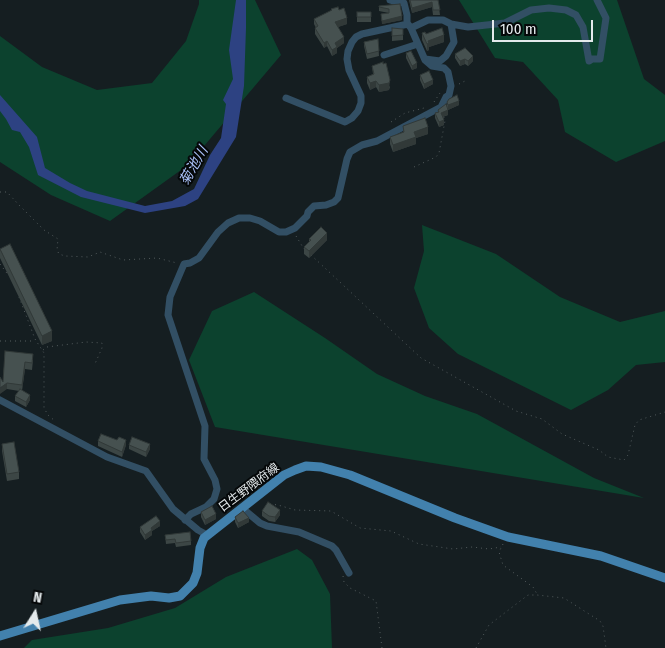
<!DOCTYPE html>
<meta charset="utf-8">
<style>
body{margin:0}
#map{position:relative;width:665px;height:648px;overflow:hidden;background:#151e21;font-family:"Fira Sans Condensed",sans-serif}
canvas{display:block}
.north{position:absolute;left:10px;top:588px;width:50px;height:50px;-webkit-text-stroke:4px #050809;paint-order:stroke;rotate:10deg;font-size:14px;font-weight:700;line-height:20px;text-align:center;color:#e4eaec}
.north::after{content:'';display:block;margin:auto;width:18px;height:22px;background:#e4eaec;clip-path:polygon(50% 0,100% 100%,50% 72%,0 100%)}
.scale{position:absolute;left:492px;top:20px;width:101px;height:22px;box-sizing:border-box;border:2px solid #e4eaec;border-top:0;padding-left:6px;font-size:15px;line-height:18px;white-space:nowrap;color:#e4eaec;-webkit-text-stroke:4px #050809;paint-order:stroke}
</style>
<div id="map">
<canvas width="665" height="648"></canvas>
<div class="north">N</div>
<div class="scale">100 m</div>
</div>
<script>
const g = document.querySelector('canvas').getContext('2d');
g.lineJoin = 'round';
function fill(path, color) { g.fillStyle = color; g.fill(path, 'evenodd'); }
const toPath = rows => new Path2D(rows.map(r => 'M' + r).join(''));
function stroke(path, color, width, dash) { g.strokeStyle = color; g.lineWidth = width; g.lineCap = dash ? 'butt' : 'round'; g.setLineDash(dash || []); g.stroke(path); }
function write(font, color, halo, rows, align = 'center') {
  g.font = font + ' "Fira Sans Condensed","Noto Sans JP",sans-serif'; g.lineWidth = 4; g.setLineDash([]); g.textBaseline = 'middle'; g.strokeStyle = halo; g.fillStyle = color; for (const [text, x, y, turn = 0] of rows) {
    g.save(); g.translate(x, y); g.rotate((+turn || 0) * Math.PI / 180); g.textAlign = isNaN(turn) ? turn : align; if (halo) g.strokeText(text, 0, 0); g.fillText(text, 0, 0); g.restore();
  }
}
const green = toPath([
 [199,0,255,0,281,55,188,165,110,221,51,195,0,162,0,36,42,67,97,90,152,83,186,41,199,4],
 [459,0,617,0,644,79,665,95,665,141,616,162,565,132,558,100,523,62,495,58],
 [422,225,496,254,560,297,620,322,665,311,665,362,636,365,608,390,571,410,458,354,429,328,414,288,424,251],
 [254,292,325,338,377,374,425,396,477,414,594,478,644,498,215,427,189,360,212,311],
 [297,549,312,560,330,594,332,648,24,648,32,640,108,628,175,608,226,577]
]);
const water = toPath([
 [236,0,246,0,246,28,244,86,236,137,198,199,185,206,145,213,81,197,38,175,29,147,20,132,12,130,6,119,0,111,0,95,37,137,45,168,70,183,87,191,145,206,172,201,194,189,210,155,221,138,226,104,223,100,233,79,229,50]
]);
const path = toPath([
 [459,84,467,80],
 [434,102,440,93],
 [391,122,405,113,424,108],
 [414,167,436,157,439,153,445,121,443,115],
 [0,192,7,192,19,205,44,230,58,239,57,250,59,254,65,256,88,257,100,252,123,260,157,258,177,263],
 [296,236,304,249],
 [311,255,421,358,516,411,542,419,562,434,599,450,608,457,624,460,628,455,635,425,639,420,665,412],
 [0,264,9,276],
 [19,297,35,339,44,353,44,408,48,415,55,421],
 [0,341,35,341],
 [43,350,47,347,86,342,102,343,102,348,94,366],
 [270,504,278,505,295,510,331,511,360,528,391,531,419,544,453,549,472,547,489,549,501,547],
 [503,544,499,552,503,565,533,587,537,594],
 [343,576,344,582,350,588,376,601,382,648],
 [476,648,489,625,528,595,537,595,564,598,600,621,603,626,606,648]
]);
const minor = toPath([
 [411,28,428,20,443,20,451,24,468,27,505,23,531,10,549,8,566,10,576,15,583,27,589,61,592,59,600,59,606,18,597,0],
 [384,55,418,44],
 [425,59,440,61,446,56,454,42,451,24],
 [286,98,345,122,352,118,358,111,361,103,361,96,349,70,347,59,348,51,352,42,356,37,362,34,408,24],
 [0,400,107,457,146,471,173,509,198,530,207,535],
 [242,508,260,523,267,526,299,532,332,546,336,550,349,573],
 [185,520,191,514,206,507,214,499,217,489,215,480,204,459,205,426,168,315,170,297,184,264,190,263,199,258,218,232,228,223,239,218,250,218,260,221,279,232,286,232,295,228,307,216,308,212,314,206,326,205,334,202,338,198,347,159,350,152,362,145,377,141,441,107,446,97,449,95,451,86,448,72,444,68,432,66,425,60,411,28,407,23,407,15,404,3,390,0]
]);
const major = toPath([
 [0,636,120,600,151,596,169,598,180,596,193,583,197,573,200,548,204,538,284,475,295,470,306,466,321,467,350,475,455,518,508,537,601,556,665,578]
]);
const wall = toPath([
 [409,0,438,0,440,15,433,15,432,7,412,13],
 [400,4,402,20,382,24,381,14,389,13,379,11,379,6],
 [339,10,347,24,338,27,344,43,337,48,337,53,332,56,327,46,324,48,315,34,315,28,316,28,314,24,314,19],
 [357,12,371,12,371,22,357,22],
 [392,28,403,35,403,40,392,41],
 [422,33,426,34,444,42,429,47,429,50,427,51,422,40],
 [378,39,379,56,367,59,364,46,364,42],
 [406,53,417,68,412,70,406,58],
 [455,54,473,61,468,66,465,64,460,66,455,58],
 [372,66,390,87,389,90,379,92,376,87,370,90,367,83,367,77,373,74],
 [420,75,433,84,424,89,420,80],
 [447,102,459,105,448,110,448,115,443,117,444,125,439,127,435,118,435,113,438,112,438,110,447,106],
 [403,126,428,134,416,138,416,144,393,152,390,144,390,137,403,132],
 [309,239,327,240,309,258,304,254,304,247,309,242],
 [0,249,52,341,42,345,0,258],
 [5,351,33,360,32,370,25,369,22,390,30,400,26,407,15,401,15,396,19,391,7,389,3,382],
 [98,441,126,445,122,457,98,446],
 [2,444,19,472,19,479,7,481,2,451],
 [129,445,150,449,146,457,129,449],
 [262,511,280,515,275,522,269,521,262,516],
 [201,512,216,519,205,525,201,517],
 [235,517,249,522,238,528,235,522],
 [160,526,152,531,152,535,145,540,140,532,140,527],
 [165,535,191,541,191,545,176,547,175,543,166,544]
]);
const shadedWall = toPath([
 [432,2,432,7,412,13,412,8],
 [402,16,402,20,382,24,382,21],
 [347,18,347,24,335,28,335,22],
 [444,35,444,42,429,47,429,50,427,51,427,44,428,41],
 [344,37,344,43,337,48,337,53,332,56,332,50,335,43],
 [327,41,327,46,324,48,324,43],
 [473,56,473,61,468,66,468,61],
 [465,59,465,64,460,66,460,61],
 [417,63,417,68,412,70,412,66],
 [390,80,389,90,379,92,379,85],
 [433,80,433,84,424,89,424,84],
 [376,81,376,87,370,90,370,83],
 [459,101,459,105,448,110,448,105],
 [448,110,448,115,441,117,441,113],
 [444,120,444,125,439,127,439,122],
 [428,127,428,134,416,138,416,144,393,152,393,145,414,132],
 [327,233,327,240,309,258,309,251],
 [52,331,52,341,42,345,42,336],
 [25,362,25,369,22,391,22,385],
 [7,383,7,389,0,394,0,388],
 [30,395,30,400,26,407,26,402],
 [126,440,126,445,122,457,122,452],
 [150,444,150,449,146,457,146,452],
 [280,510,280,515,275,522,275,517],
 [216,514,216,519,205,525,205,520],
 [249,518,249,522,238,528,238,523],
 [160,521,160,526,152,531,152,535,145,540,145,535,151,528]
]);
const building = toPath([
 [410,0,438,0,440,10,433,10,432,2,412,8,410,0],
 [400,4,402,16,382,21,381,14,389,13,389,9,379,7,379,6,400,4],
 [338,7,339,10,344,8,347,18,335,22,344,37,335,43,337,47,332,50,327,41,324,43,315,28,318,26,314,19,332,10,331,9,338,7],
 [357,12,371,12,371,17,357,17,357,12],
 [392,28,403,29,403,35,392,36,392,28],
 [442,28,444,35,428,41,429,43,427,44,422,33,425,32,426,34,442,28],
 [378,39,379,51,367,54,364,42,378,39],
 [465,48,473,56,468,61,465,59,460,61,455,54,465,48],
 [411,51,417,63,412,66,406,53,411,51],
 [383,62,383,64,386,63,390,80,389,83,379,85,376,81,370,83,367,77,374,74,372,66,383,62],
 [429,71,433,80,424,84,420,75,429,71],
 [457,95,459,101,448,105,447,102,449,99,457,95],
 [446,104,448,110,441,113,444,120,439,122,435,113,439,112,438,110,446,104],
 [425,118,428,127,414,132,416,137,393,145,390,137,404,132,403,126,425,118],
 [321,227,327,233,309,251,304,247,311,240,309,239,321,227],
 [10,244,52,331,42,336,0,249,10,244],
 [5,351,33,354,32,363,25,362,22,385,7,383,0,388,0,377,3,382,5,351],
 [20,389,30,395,26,402,15,396,20,389],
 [101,434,117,440,119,437,126,440,122,452,98,441,101,434],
 [132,437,150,444,146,452,129,445,132,437],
 [14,442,19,472,7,474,2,444,14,442],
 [268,502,280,510,275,517,269,516,262,511,268,502],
 [212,506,216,514,205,520,201,512,212,506],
 [243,511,249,518,238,523,235,517,243,511],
 [156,516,160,521,151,528,152,530,145,535,140,527,156,516],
 [190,532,191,541,176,543,175,539,166,540,165,535,190,532]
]);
const streetNames = [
 ["日生野隈府線",249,488,-37]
];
const waterNames = [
 ["菊池川",194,166,-60]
];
fill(green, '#0c422e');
fill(water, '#2d4282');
stroke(path, '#545c5e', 1, [1, 4]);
stroke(minor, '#324f64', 7);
stroke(major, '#4281ad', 9);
fill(wall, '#3c4645');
fill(shadedWall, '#313938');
fill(building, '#465150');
stroke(building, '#313938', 1);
write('12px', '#e4eaec', '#050809', streetNames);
write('italic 14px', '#abc2fa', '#050809', waterNames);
</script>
